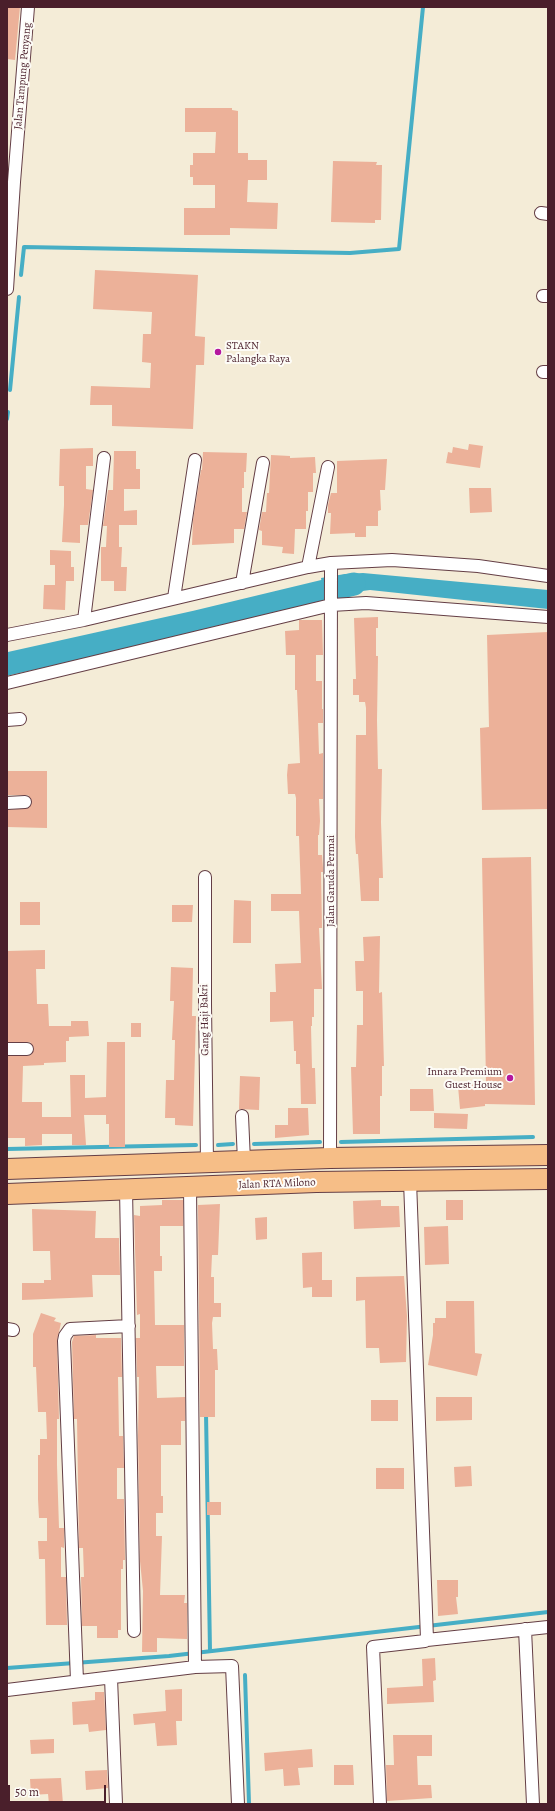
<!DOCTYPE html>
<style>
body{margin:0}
#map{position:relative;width:555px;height:1811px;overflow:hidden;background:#f4ecd7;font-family:Alegreya,serif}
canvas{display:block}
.frame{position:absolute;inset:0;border:8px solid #4a1f2b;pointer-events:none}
.scale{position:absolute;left:8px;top:1785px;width:98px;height:18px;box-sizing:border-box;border:2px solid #4a1f2b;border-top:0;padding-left:5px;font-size:12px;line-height:14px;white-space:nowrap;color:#4a1f2b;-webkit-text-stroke:3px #fdfcf7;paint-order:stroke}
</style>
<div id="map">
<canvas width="555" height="1811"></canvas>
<div class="frame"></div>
<div class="scale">50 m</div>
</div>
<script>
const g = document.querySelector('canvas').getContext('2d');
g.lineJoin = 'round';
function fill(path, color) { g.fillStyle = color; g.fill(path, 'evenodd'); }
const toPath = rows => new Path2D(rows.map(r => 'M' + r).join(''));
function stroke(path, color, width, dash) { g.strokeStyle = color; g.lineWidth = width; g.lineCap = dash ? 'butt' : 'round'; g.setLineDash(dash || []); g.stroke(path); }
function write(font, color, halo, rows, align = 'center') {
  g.font = font + ' Alegreya,serif'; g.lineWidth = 4; g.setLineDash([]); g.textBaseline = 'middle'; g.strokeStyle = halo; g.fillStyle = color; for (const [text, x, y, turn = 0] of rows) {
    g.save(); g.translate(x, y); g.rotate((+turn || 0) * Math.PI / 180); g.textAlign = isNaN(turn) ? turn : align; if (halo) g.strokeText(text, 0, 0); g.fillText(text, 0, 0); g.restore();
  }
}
const water = toPath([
 [363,573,548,590,548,609,370,590,324,596,321,578,345,574]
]);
const stream = toPath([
 [21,275,24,247,350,253,399,249,423,7],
 [10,390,19,297],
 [7,419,8,412],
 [341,1142,533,1137],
 [254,1144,320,1142],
 [218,1145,233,1144],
 [7,1149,196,1145],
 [206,1413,210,1651],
 [7,1668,169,1656,548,1612],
 [245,1675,249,1804]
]);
const river = toPath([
 [7,664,196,622,354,584]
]);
const building = toPath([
 [7,7,20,7,15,60,7,59],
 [185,108,232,108,232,110,238,111,238,153,248,153,248,160,267,160,267,180,248,180,247,202,278,203,277,229,230,228,230,235,184,235,184,208,215,208,215,185,193,185,193,177,190,177,190,165,193,165,193,153,215,153,216,132,185,132],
 [333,161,377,162,376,165,382,165,381,220,375,220,375,223,331,222],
 [95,270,198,275,195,336,205,337,204,365,196,365,193,429,112,426,112,405,90,405,91,386,150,388,151,363,142,362,143,334,151,334,152,312,93,309],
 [469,444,483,446,480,468,446,463,448,452,452,453,453,447,468,450],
 [93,448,93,466,86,466,86,489,93,490,88,525,80,525,80,543,62,542,64,505,64,486,59,486,60,449],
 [114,451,136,451,136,469,140,469,140,489,124,489,124,511,137,510,137,525,119,525,119,547,122,547,121,567,127,567,126,591,114,591,114,581,101,581,101,547,106,547,107,526,103,526,108,490,113,490],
 [203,452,247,453,246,472,244,472,244,488,242,488,242,512,247,512,244,529,234,529,234,543,192,545,193,520,201,470,202,470],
 [271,455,290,456,290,458,315,457,316,473,313,473,313,492,308,492,308,511,306,511,306,529,295,529,294,554,282,553,283,547,262,545,262,531,259,530,262,512,266,512,267,493,269,493],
 [387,459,385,490,380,490,381,510,378,511,378,526,366,526,366,537,355,537,355,533,330,534,331,513,328,513,328,505,331,493,337,493,337,461],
 [469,488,491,488,492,512,470,513],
 [50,550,71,551,71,567,74,567,74,581,66,581,65,610,43,609,44,585,55,585,55,565,50,565],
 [378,617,378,628,376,628,376,656,378,656,377,720,378,769,382,769,381,822,383,878,379,878,379,901,361,901,358,854,356,854,355,837,356,735,366,735,366,708,365,702,359,702,359,695,353,695,353,679,356,679,354,618],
 [299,620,322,620,323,655,316,655,316,681,322,681,322,709,323,709,323,723,318,723,319,754,323,753,323,799,319,799,320,821,319,835,318,835,318,855,322,855,323,868,323,872,321,872,322,928,319,928,322,989,314,989,314,1017,312,1017,312,1026,311,1026,312,1068,315,1068,316,1104,301,1104,300,1064,296,1064,296,1051,294,1051,293,1021,270,1022,270,992,276,992,275,964,301,963,299,911,271,911,271,894,301,894,299,836,296,836,296,798,295,794,288,794,287,775,288,764,300,763,297,690,295,690,295,655,286,655,285,631,299,630],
 [548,632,548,809,482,810,480,728,489,727,487,635],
 [7,771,47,771,47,828,7,827,7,810,29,808,32,802,28,795,7,795],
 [531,857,535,1105,485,1104,485,1106,460,1109,458,1086,486,1083,482,858],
 [234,900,251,901,251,943,233,943],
 [20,902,40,902,40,925,20,925],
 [172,905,193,905,192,922,172,922],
 [380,936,379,993,382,992,384,1066,382,1066,382,1096,380,1096,380,1134,353,1134,351,1067,356,1067,357,1025,363,1025,363,991,356,991,355,961,364,961,363,937],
 [45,950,45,969,36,969,37,1004,48,1004,49,1026,71,1026,71,1021,88,1021,89,1036,69,1037,69,1041,66,1041,66,1062,44,1063,44,1065,23,1066,22,1102,42,1102,42,1117,71,1117,70,1075,85,1075,85,1098,106,1097,107,1042,125,1042,125,1147,109,1147,109,1124,106,1124,106,1115,84,1115,86,1145,72,1145,72,1134,42,1134,42,1145,25,1146,25,1138,7,1138,7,1056,27,1056,31,1055,34,1049,30,1042,7,1042,7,951],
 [171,967,193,968,192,1016,196,1016,193,1126,175,1125,175,1118,165,1118,166,1080,174,1080,175,1040,172,1040,174,1001,170,1001],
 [131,1023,141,1023,141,1037,131,1037],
 [240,1076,260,1077,259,1110,239,1109],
 [410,1089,433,1089,434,1111,410,1111],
 [288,1108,308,1108,309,1135,275,1138,275,1125,288,1125],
 [434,1113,468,1114,467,1129,434,1128],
 [162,1200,183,1200,183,1226,160,1226,160,1256,162,1256,162,1271,154,1271,155,1325,184,1325,184,1366,156,1366,157,1398,185,1397,185,1421,181,1421,181,1445,161,1445,161,1496,163,1496,163,1513,156,1513,156,1536,162,1536,160,1595,185,1595,184,1603,187,1603,187,1639,157,1638,157,1652,142,1652,143,1591,140,1561,138,1436,139,1377,137,1377,136,1338,140,1338,140,1314,137,1315,134,1215,140,1216,140,1206,162,1205],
 [381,1200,381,1206,399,1206,400,1227,354,1229,353,1201],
 [446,1200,463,1200,463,1220,446,1220],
 [220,1204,218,1255,212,1255,211,1277,214,1277,214,1303,221,1303,221,1317,213,1317,212,1323,213,1349,217,1349,218,1370,215,1370,215,1417,200,1417,198,1205],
 [32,1209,96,1211,95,1238,119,1238,120,1275,92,1275,93,1297,22,1300,22,1283,44,1283,44,1280,51,1280,50,1251,33,1251],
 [267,1217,267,1239,256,1240,255,1218],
 [448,1226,449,1264,425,1265,424,1227],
 [322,1252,322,1280,332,1280,332,1297,312,1297,312,1287,303,1288,302,1253],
 [404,1276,407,1316,406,1362,380,1363,379,1348,366,1348,365,1300,356,1301,356,1277],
 [446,1301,474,1301,475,1353,482,1354,477,1376,428,1365,433,1335,433,1323,435,1323,435,1318,446,1318],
 [41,1313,56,1318,54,1321,61,1323,57,1341,59,1419,57,1419,57,1465,59,1528,64,1528,64,1548,61,1547,61,1577,66,1577,67,1625,46,1625,45,1559,39,1559,38,1541,47,1541,47,1518,39,1518,38,1499,38,1455,40,1455,40,1439,47,1439,46,1412,38,1412,36,1367,33,1367,33,1334],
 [96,1335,96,1338,121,1338,122,1377,118,1377,119,1436,123,1436,124,1468,117,1468,117,1499,124,1499,125,1560,123,1560,123,1569,121,1569,121,1630,118,1630,118,1638,97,1638,97,1626,82,1626,81,1577,84,1577,83,1548,79,1548,77,1419,74,1419,72,1342,74,1336],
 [436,1397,472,1397,472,1420,436,1421],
 [371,1400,398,1400,398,1421,371,1421],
 [471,1466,472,1486,455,1487,454,1467],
 [376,1468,404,1468,404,1489,376,1489],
 [207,1502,221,1502,221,1515,207,1515],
 [437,1580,458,1580,458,1597,456,1597,458,1614,438,1616],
 [435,1658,436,1680,433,1681,434,1702,387,1704,387,1688,423,1686,422,1659],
 [182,1689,182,1721,176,1721,177,1745,157,1746,155,1723,134,1725,133,1714,166,1711,165,1690],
 [95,1692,104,1692,106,1730,89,1732,88,1724,73,1725,72,1702,95,1700],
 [393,1735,432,1735,432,1756,417,1756,418,1785,431,1785,432,1798,387,1801,386,1765,394,1765],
 [54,1739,54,1753,31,1754,30,1740],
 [312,1749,313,1767,298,1768,300,1785,284,1786,283,1769,265,1771,264,1753],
 [334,1765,353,1765,354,1785,334,1785],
 [107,1770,108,1788,86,1790,85,1771],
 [61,1778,63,1804,49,1804,48,1794,31,1795,30,1779]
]);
const minor = toPath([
 [541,213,548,214],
 [7,289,14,182,28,7],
 [543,296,548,296],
 [543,372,548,372],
 [308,567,328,467],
 [242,583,263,463],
 [174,598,195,460],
 [84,620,104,458],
 [7,635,84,620,308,567,331,563,392,560,478,566,548,576],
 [7,683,331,605,366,603,548,617],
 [7,720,20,719],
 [7,803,25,802],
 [205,877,205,1004,207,1162],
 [7,1049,27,1049],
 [242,1116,244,1161],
 [330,1158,331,563],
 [190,1187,195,1667],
 [126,1189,134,1631],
 [7,1329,13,1330],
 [525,1629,533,1804],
 [427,1640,548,1627],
 [111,1678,116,1804],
 [77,1681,64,1341,65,1336,70,1329,129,1326],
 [7,1690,195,1667,232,1666,238,1804],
 [380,1804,373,1647,425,1641,427,1639,410,1181]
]);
const trunk = toPath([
 [7,1169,330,1158,548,1155],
 [7,1194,316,1182,548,1179]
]);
const markers = [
 [218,352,4,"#b5179e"],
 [510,1078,4,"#b5179e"]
];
const streetNames = [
 ["Jalan Tampung Penyang",23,76,-85],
 ["Jalan Garuda Permai",331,881,-90],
 ["Gang Haji Bakri",205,1020,-91],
 ["Jalan RTA Milono",277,1184,-2]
];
const poiNames = [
 ["STAKN",226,346],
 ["Palangka Raya",226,359],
 ["Innara Premium",502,1072,"right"],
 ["Guest House",502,1085,"right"]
];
fill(water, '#46aec5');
stroke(stream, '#46aec5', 4);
stroke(river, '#46aec5', 23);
fill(building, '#ecb199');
stroke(minor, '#643e45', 14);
stroke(trunk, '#643e45', 22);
stroke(minor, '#fff', 12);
stroke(trunk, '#f6be87', 20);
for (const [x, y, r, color] of markers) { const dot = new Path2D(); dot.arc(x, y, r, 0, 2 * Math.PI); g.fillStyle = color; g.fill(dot); stroke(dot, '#fdfcf7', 1.5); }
write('11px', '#4a1f2b', '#fdfcf7', streetNames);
write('11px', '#4a1f2b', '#fdfcf7', poiNames, 'left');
</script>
